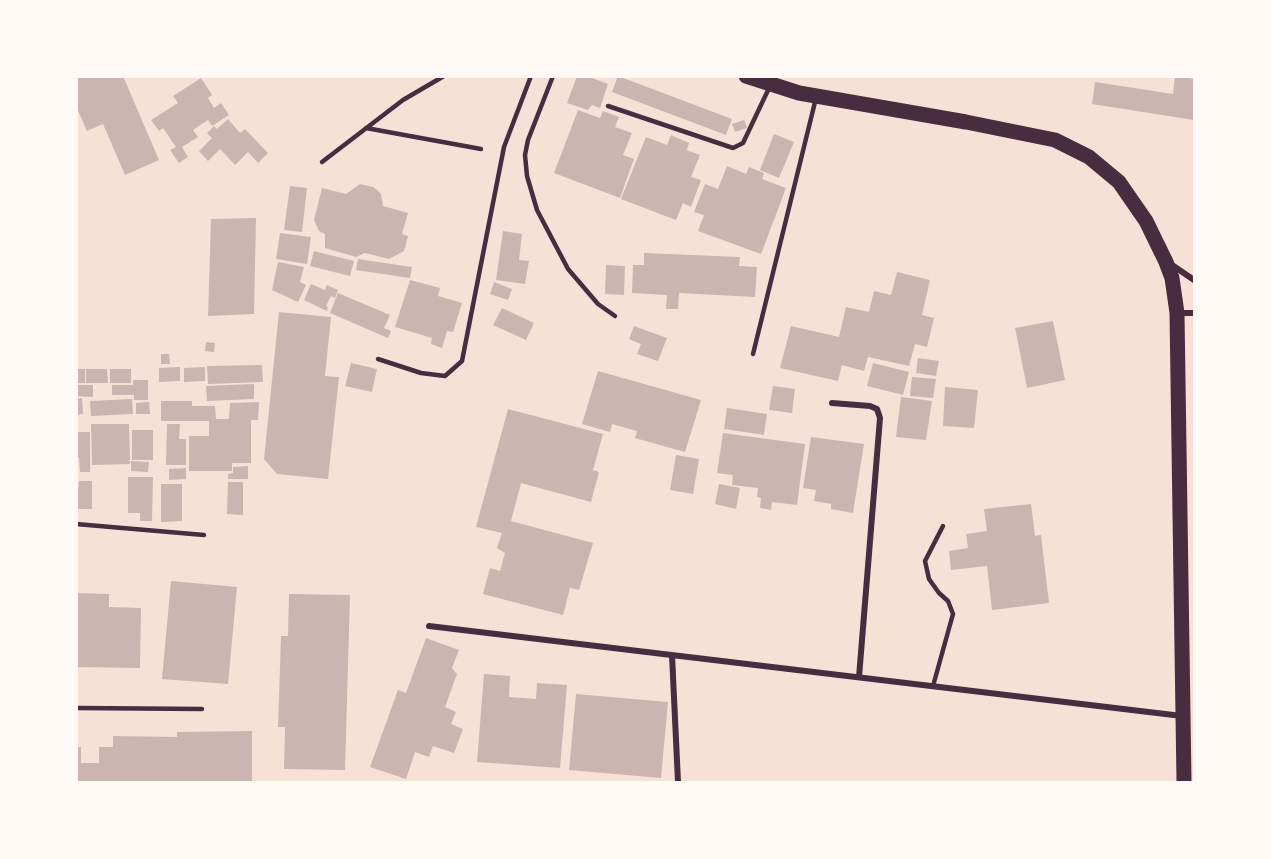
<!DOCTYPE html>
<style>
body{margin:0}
#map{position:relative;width:1271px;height:859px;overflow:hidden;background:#f7e1d7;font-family:Ubuntu,sans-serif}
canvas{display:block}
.frame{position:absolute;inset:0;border:78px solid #fffaf5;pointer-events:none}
</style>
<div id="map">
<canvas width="1271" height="859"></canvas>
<div class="frame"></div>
</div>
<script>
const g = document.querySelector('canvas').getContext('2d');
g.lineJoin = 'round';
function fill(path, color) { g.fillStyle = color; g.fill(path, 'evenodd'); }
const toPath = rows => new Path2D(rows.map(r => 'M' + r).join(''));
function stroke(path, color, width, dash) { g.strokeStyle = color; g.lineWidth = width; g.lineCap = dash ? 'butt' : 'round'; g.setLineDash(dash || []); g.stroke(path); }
const building = toPath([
 [76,76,123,76,159,160,125,175,103,124,87,131,76,106],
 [577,76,587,76,608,84,600,108,592,105,588,110,567,103],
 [618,76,732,119,726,135,612,92],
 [1175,76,1194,79,1194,120,1092,104,1095,82,1173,94],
 [201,78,212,95,208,98,214,108,221,103,229,115,212,126,208,120,193,130,198,137,182,147,188,157,179,163,170,150,176,147,163,128,159,131,151,120,178,103,173,96],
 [578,110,600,118,603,111,619,117,615,127,632,133,623,155,634,159,620,198,554,173],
 [228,119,240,133,245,129,268,153,258,163,248,152,235,165,220,149,208,161,199,151,212,138,207,133,214,126,217,129],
 [744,120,747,128,735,132,732,124],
 [774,134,794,142,779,178,760,170],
 [671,135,689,143,687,150,700,155,691,177,701,180,691,207,683,203,676,220,621,199,646,137,667,145],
 [727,166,746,174,749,167,764,173,762,179,786,188,761,254,698,231,704,215,694,212,705,184,718,189],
 [360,184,373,187,377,190,381,194,383,206,408,213,402,234,408,236,404,251,389,259,365,253,356,257,325,248,325,234,319,231,314,220,322,188,346,194],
 [290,186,307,188,302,232,284,230],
 [256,218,254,314,208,316,211,219],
 [503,231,522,234,519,260,529,261,525,284,496,280],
 [280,233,311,237,307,264,276,259],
 [314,251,354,261,350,276,310,266],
 [644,253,740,257,739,266,757,267,755,297,679,293,678,309,666,309,667,295,632,293,633,265,644,265],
 [358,259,412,267,410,278,356,270],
 [278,262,304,267,300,282,306,285,298,302,272,290],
 [606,265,625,266,624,295,605,294],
 [897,272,930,280,922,315,934,318,927,347,915,344,909,366,868,357,864,371,842,365,838,381,780,368,791,326,839,337,846,307,869,312,874,291,891,295],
 [410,280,440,288,438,296,462,303,453,332,447,331,442,348,431,344,432,338,395,327],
 [494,282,512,289,508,300,490,294],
 [311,284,325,290,327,285,338,290,335,298,331,296,326,306,328,307,327,311,304,300],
 [338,293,390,315,384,328,391,331,388,338,330,313],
 [502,308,534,323,526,340,493,325],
 [279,312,331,317,325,376,339,377,328,479,277,474,264,459],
 [1053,321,1065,380,1027,388,1015,328],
 [634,326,667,338,658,361,637,354,641,344,629,339],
 [206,342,215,343,214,352,205,351],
 [161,354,169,354,170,364,161,364],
 [918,358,939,361,936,376,916,373],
 [351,363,377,369,372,392,345,386],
 [873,363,909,372,903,395,867,386],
 [262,365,263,382,208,384,207,366],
 [180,367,180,381,159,382,159,368],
 [205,367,205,381,184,382,184,368],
 [76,369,85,369,85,383,76,383],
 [86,369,107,369,108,383,86,383],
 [110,369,131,369,131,383,110,383],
 [598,371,701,400,685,452,635,438,637,431,612,424,610,432,582,424],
 [912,377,936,379,933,398,910,396],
 [133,380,148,380,148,400,134,400,134,395,112,395,112,385,133,385],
 [254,384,254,399,207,401,206,386],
 [76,385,93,385,93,397,76,396],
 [773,386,795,389,792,413,769,410],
 [945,387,978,390,974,428,943,426],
 [901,397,932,401,926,440,896,437],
 [82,398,83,414,76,415,76,399],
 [132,399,133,414,91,416,90,401],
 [161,401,192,401,192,406,215,406,216,419,229,419,230,403,259,402,258,420,251,420,251,463,232,463,232,471,189,471,189,436,209,436,209,421,161,421],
 [149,402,150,414,136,414,136,403],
 [727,408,767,414,764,435,724,429],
 [508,409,603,434,593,470,599,472,591,502,521,483,511,521,593,543,579,590,570,588,563,615,483,594,490,568,500,571,505,553,497,548,502,533,476,527],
 [91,424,129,424,130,460,127,461,130,461,130,464,92,465],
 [167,424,180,424,179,439,186,439,186,465,166,465],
 [132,430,153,430,153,460,132,460],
 [76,432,90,432,90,472,80,472,79,458,76,458],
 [723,433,805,444,797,505,772,502,771,510,760,508,761,498,757,497,758,488,732,485,733,475,717,473],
 [811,437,864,444,853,513,831,509,831,504,814,501,816,490,803,488],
 [676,455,699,459,693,494,670,490],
 [131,461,149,462,148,472,131,471],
 [248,466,248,479,228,479,228,474,233,473,233,467],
 [186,468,186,479,169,480,169,469],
 [128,477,153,477,152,521,140,521,140,513,128,513],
 [79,481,92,481,92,509,76,509],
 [228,482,243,482,243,515,227,514],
 [161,484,182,484,182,521,161,522],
 [719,484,740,488,736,509,715,504],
 [1031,504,1035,536,1041,535,1049,603,992,610,987,566,951,570,949,551,968,548,966,534,987,531,984,509],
 [171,581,237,587,228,684,162,679],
 [76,593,109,594,109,607,141,608,140,668,76,667],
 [289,594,350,595,345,770,284,769,285,727,278,727,281,636,288,636],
 [426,638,459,650,452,668,457,674,445,707,456,712,451,724,463,729,454,753,433,746,429,757,415,752,406,779,370,767,398,690,406,693],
 [484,674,510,676,509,697,536,699,537,683,567,685,560,768,477,762],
 [576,694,668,702,661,778,569,770],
 [252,731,252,782,76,782,76,747,81,747,81,763,99,763,99,747,113,747,113,736,177,737,177,732]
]);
const service = toPath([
 [553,76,528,140,525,155,527,176,537,210,568,269,598,304,615,316],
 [608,106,733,148,743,143,770,86],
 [366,128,481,149],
 [322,162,403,100,444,76],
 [753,354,816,98],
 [378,359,421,373,445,376,462,361,504,147,531,76],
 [76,524,204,535],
 [933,686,953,614,948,601,939,593,929,579,925,561,943,526],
 [76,708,202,709]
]);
const minor = toPath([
 [1172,265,1194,280],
 [1177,313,1194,313],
 [832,403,870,406,877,409,880,418,859,677],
 [429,626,1182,716],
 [672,655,678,782]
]);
const primary = toPath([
 [746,76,799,93,966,122,1055,140,1089,157,1119,182,1146,221,1166,262,1172,278,1177,313,1184,782]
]);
fill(building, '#ccb4b1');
stroke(service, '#4a2c40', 4.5);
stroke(minor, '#4a2c40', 6);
stroke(primary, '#4a2c40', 15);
</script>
